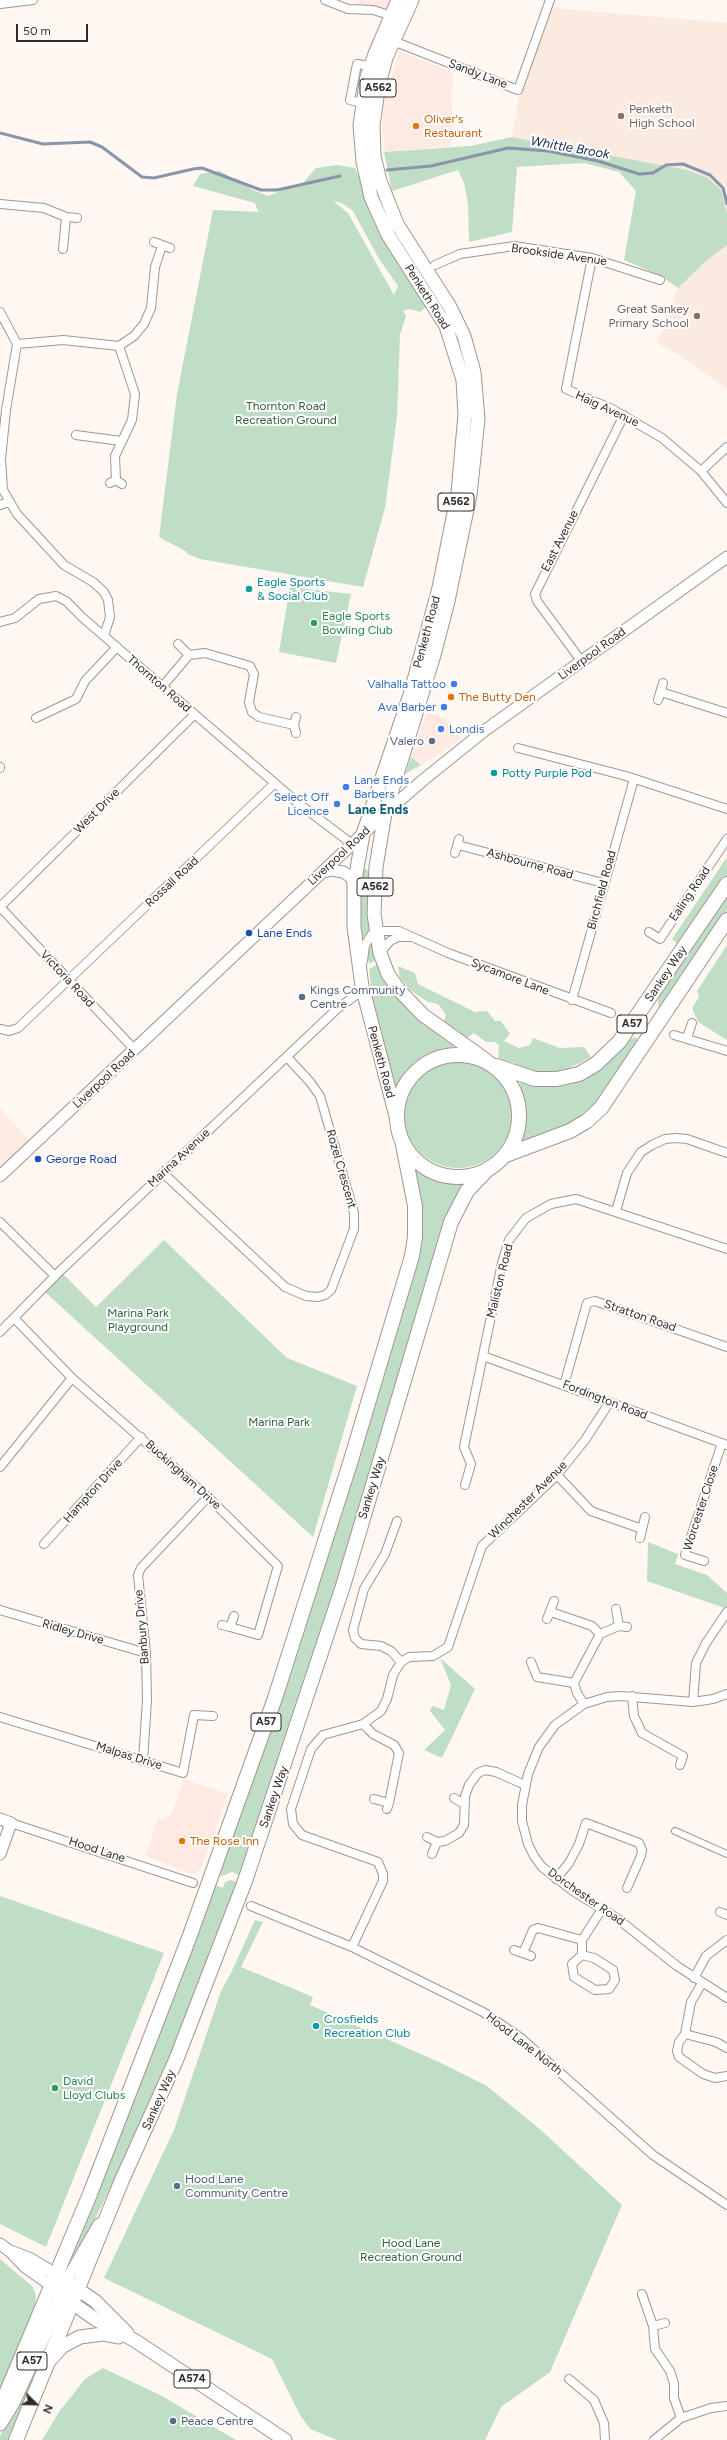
<!DOCTYPE html>
<html>
<head>
<meta charset="utf-8">
<style>
  body { margin:0 }
  #map { position:relative; width:727px; height:2440px; overflow:hidden; background:#fff7f2; font-family:Figtree,sans-serif }
  canvas { display:block }
  .north { position:absolute; left:16px; top:2384px; width:40px; height:40px; -webkit-text-stroke:3px #fff; paint-order:stroke; rotate:113deg; font-size:11px; font-weight:700; line-height:16px; text-align:center; color:#302b28 }
  .north::after { content:''; display:block; margin:auto; width:14px; height:18px; background:#302b28; clip-path:polygon(50% 0,100% 100%,50% 72%,0 100%) }
  .scale { position:absolute; left:16px; top:24px; width:72px; height:18px; box-sizing:border-box; border:2px solid #302b28; border-top:0; padding-left:5px; font-size:12px; line-height:14px; white-space:nowrap; color:#302b28; -webkit-text-stroke:3px #fff; paint-order:stroke }
</style>
</head>
<body>
<div id="map">
<canvas width="727" height="2440"></canvas>
<div class="north">N</div>
<div class="scale">50 m</div>
</div>
<script>
const ctx = document.querySelector('canvas').getContext('2d');
ctx.lineJoin = 'round';
function fill(path, color) { ctx.fillStyle = color; ctx.fill(path, 'evenodd'); }
const poly = rows => new Path2D(rows.map(r => 'M' + r).join(''));
function strokePath(path, color, width, dash) { ctx.strokeStyle = color; ctx.lineWidth = width; ctx.lineCap = dash ? 'butt' : 'round'; ctx.setLineDash(dash || []); ctx.stroke(path); }
function drawText(font, color, halo, rows, align = 'center') {
  ctx.font = font + ' Figtree,sans-serif'; ctx.lineWidth = 4; ctx.setLineDash([]); ctx.textBaseline = 'middle'; ctx.strokeStyle = halo; ctx.fillStyle = color; for (const [text, x, y, turn = 0] of rows) {
    ctx.save(); ctx.translate(x, y); ctx.rotate((+turn || 0) * Math.PI / 180); ctx.textAlign = isNaN(turn) ? turn : align; if (halo) ctx.strokeText(text, 0, 0); ctx.fillText(text, 0, 0); ctx.restore();
  }
}
const commercial = poly([
  [359,0,391,0,387,10,360,6],
  [399,51,453,73,451,146,384,152,382,125,385,97],
  [427,712,447,719,461,739,421,765,411,757],
  [0,1108,30,1142,0,1172],
  [184,1779,228,1794,201,1869,193,1874,146,1856,158,1818,164,1820,165,1816,170,1818]
]);
const built = poly([
  [553,8,727,23,727,213,721,190,687,170,512,137,519,95],
  [727,245,727,389,679,355,657,343,678,288,707,260]
]);
const green = poly([
  [512,137,687,170,708,178,721,190,727,213,727,245,707,260,678,288,661,276,624,260,636,191,619,172,584,163,517,167,512,232,469,242,468,204,464,183,458,170,392,191,384,152,470,146],
  [337,165,355,168,371,207,428,305,420,312,410,309,403,311,406,316,400,335,397,417,385,508,363,587,200,559,187,554,187,552,159,537,177,394,213,210,263,212,258,211,255,203,193,186,200,174,220,171,253,190,268,196,304,182,316,168],
  [333,201,342,203,353,211,379,259,398,286,394,295,348,213],
  [290,587,351,594,336,663,279,652],
  [411,757,421,765,405,774],
  [727,857,727,880,695,928,678,944,672,939],
  [363,868,369,871,370,929,364,937,361,935,360,921],
  [727,894,727,911,659,1012,658,1001,660,993],
  [371,942,376,959,370,964,367,958,368,947],
  [727,945,727,1040,698,1022,692,1008,699,997,697,991],
  [378,964,396,995,405,1005,454,1044,453,1047,433,1052,422,1058,411,1068,396,1090,374,1011,369,969],
  [398,966,415,973,418,984,475,1012,487,1011,495,1021,501,1021,510,1034,504,1041,519,1048,530,1045,533,1038,560,1048,584,1047,591,1057,560,1073,535,1073,517,1067,513,1062,506,1063,498,1058,499,1045,495,1042,486,1042,474,1033,467,1038,443,1023,446,1015,438,1004,428,1002,410,990,400,978],
  [635,1037,640,1041,601,1100,573,1124,521,1141,526,1111,520,1085,521,1080,549,1085],
  '404 1114a54 54 0 1 1 108 0a54 54 0 1 1-108 0Z',
  [415,1170,418,1170,445,1182,465,1183,341,1580,241,1876,232,1872,222,1876,218,1875,422,1230,422,1213],
  [164,1240,287,1358,357,1386,313,1537,45,1292,63,1274,96,1307],
  [648,1542,678,1554,675,1564,707,1575,727,1593,727,1609,647,1581],
  [440,1658,475,1689,442,1758,424,1750,445,1730,430,1711,432,1706,444,1710,451,1685],
  [231,1880,239,1883,203,1979,137,2135,72,2265,69,2266,215,1885,223,1888,225,1882],
  [0,1896,164,1953,46,2247,0,2224],
  [255,1920,263,1922,241,1967,313,1997,310,2005,441,2063,487,2086,542,2131,622,2205,550,2372,501,2407,485,2440,337,2440,310,2429,300,2415,272,2359,104,2278,174,2130,221,1991,231,1973],
  [0,2259,33,2287,36,2296,35,2310,0,2392],
  [53,2325,57,2326,11,2440,0,2440,0,2436],
  [103,2368,162,2396,236,2440,42,2440,59,2412,85,2379]
]);
const stream = poly([
  [0,133,43,144,90,142,102,147,142,177,154,178,193,169,202,168,261,190,277,190,340,176],
  [387,170,431,166,508,148,548,151,598,161,639,174,653,173,666,165,683,164,710,175,723,188,727,204]
]);
const pedestrian = poly([
  [675,1831,727,1854]
]);
const minor = poly([
  [325,0,348,9,373,10,396,17],
  [0,4,33,0],
  [393,41,518,90,550,0],
  [362,103,350,100,357,64,370,66],
  [0,204,44,208,66,217],
  [154,242,170,248],
  [63,249,66,217,77,218],
  [592,258,566,389,612,409,662,438,701,471,727,503],
  [435,265,460,254,514,246,592,258,660,280],
  [0,312,17,344,6,410,1,459,3,490,17,514,64,565,93,582,104,592,108,600,110,617,104,636],
  [17,344,63,340,119,346,134,336,144,324,151,308,155,267,162,246],
  [76,435,121,441],
  [701,471,727,447],
  [116,480,115,456,132,420,135,394,119,346],
  [110,483,116,480,122,484],
  [0,505,9,502],
  [0,622,15,618,39,599,56,596,66,601,83,618,213,730,298,803,352,844],
  [189,655,205,653,250,666,254,674,249,702,252,712,259,717,294,725],
  [582,662,537,601,535,594,624,415],
  [162,687,189,655,178,644],
  [661,692,727,713],
  [658,700,663,683],
  [296,717,294,725,296,733],
  [36,718,76,699,85,681,117,647],
  [518,748,626,776,727,809],
  [0,768,0,767],
  [458,845,603,883],
  [455,853,459,839],
  [0,907,194,715],
  [0,907,135,1050],
  [649,932,660,939,727,839],
  [380,953,390,941,398,937,409,937],
  [363,961,365,945,372,934,382,931,399,931,448,953,611,1013],
  [572,1000,634,779],
  [0,1029,9,1031,18,1028,275,783],
  [674,1035,727,1051],
  [687,1038,692,1023],
  [163,1173,285,1287,306,1296,318,1297,325,1295,331,1290,354,1229,354,1213,320,1096,310,1082,287,1057],
  [616,1211,627,1173,641,1152,652,1145,665,1139,676,1138,687,1139,727,1153],
  [0,1222,55,1276],
  [14,1318,72,1378,208,1497,278,1566,258,1635,230,1627],
  [0,1332,60,1271,337,1009,363,990],
  [483,1356,727,1445],
  [564,1385,587,1303,595,1301,727,1347],
  [0,1467,72,1378],
  [557,1475,591,1511,642,1529],
  [465,1485,471,1464,464,1447,502,1263,509,1240,526,1218,551,1204,576,1199,727,1249],
  [397,1521,385,1554,364,1589,353,1630,355,1638,361,1644,381,1646,391,1651,401,1662],
  [640,1538,645,1517],
  [44,1544,141,1437],
  [704,1561,685,1555,722,1443],
  [616,1609,619,1626,627,1627],
  [0,1610,146,1653],
  [551,1612,592,1626,600,1634],
  [547,1619,554,1601],
  [222,1625,230,1627,234,1616],
  [531,1662,537,1677,574,1683,600,1634,619,1626],
  [574,1683,577,1693,584,1704],
  [727,1694,713,1699,693,1702,620,1696,607,1697,584,1704,555,1725,539,1747,528,1774,522,1805,522,1821,528,1844,534,1856,542,1867,573,1891,618,1919,677,1966,727,1998],
  [632,1696,634,1716,642,1733,683,1756,680,1765],
  [693,1702,696,1663,706,1643,727,1612],
  [0,1717,183,1773,194,1715,213,1716],
  [363,1724,373,1734,394,1745,399,1753,389,1803],
  [143,1761,147,1700,146,1653,138,1575,141,1568,208,1497],
  [454,1798,464,1804],
  [374,1799,389,1803,387,1809],
  [11,1823,193,1883],
  [427,1837,437,1842,432,1854],
  [437,1842,445,1841,459,1833,464,1825,465,1796,469,1785,478,1773,485,1770,496,1772,525,1785],
  [556,1879,569,1863,579,1844,586,1823,639,1843,642,1850,641,1856,627,1888],
  [251,1906,352,1947,483,2012,521,2038,653,2155,727,2205],
  [720,1912,727,1915],
  [352,1947,383,1881,383,1874,378,1862,302,1835,293,1824,291,1809,311,1749,323,1735,363,1724,381,1711,387,1699,393,1675,401,1662,409,1657,433,1656,448,1647,482,1546,557,1475,585,1440,609,1403],
  [514,1950,531,1956],
  [523,1953,533,1930,538,1928,582,1940],
  [582,1955,594,1958,613,1970,615,1980,609,1989,595,1990,574,1977,572,1964,582,1955],
  [582,1955,582,1940,602,1909],
  [694,1978,706,1956,727,1940],
  [702,1983,691,2002,685,2034,679,2042,677,2051,679,2057,703,2074,715,2078,727,2076],
  [685,2034,716,2042,727,2048],
  [642,2294,653,2326,665,2323],
  [653,2326,655,2349,670,2371,674,2383,674,2398,681,2418],
  [569,2379,594,2400,604,2423,605,2440],
  [654,2440,681,2418,711,2408,727,2406]
]);
const tertiary = poly([
  [323,872,331,870,343,872,351,877,354,886],
  [0,1176,385,813,422,781,484,731,727,557],
  [0,1819,11,1823,0,1854],
  [0,2244,11,2252,25,2267,55,2288,66,2281,99,2224],
  [13,2252,31,2259,57,2275]
]);
const primary = poly([
  [412,0,386,58,379,84,373,125,374,156,380,181,397,224,450,307,464,336,474,372,478,419,470,495,448,601,434,655,385,813,376,867,374,914,380,953,388,974,399,990,423,1015,486,1060],
  [397,1120,362,986,354,927,354,886,363,834,410,695,439,588,458,493,465,414,463,380,446,326,388,235,371,197,363,162,360,125,367,77,375,54,398,0],
  [57,2275,95,2301,127,2333],
  [51,2288,95,2319,134,2340,285,2440],
  [49,2361,63,2346,80,2337,103,2334,118,2337],
  [0,2424,13,2403,62,2296,68,2291]
]);
const trunk = poly([
  '397 1116a61 61 0 1 1 122 0a61 61 0 1 1-122 0Z',
  [496,1066,535,1079,557,1079,579,1074,596,1064,619,1042,727,884],
  [506,1155,570,1131,587,1121,601,1108,727,920],
  [0,2408,90,2194,189,1938,275,1698,351,1460,412,1256,415,1237,415,1206,402,1140],
  [16,2440,122,2180,176,2060,245,1881,343,1586,451,1222,467,1191,489,1168]
]);
const markers = [
  [621,116,4,"#8d6e63"],
  [416,126,4,"#e8710a"],
  [697,316,4,"#8d6e63"],
  [249,589,4,"#0f9aa8"],
  [314,623,4,"#2e9e5b"],
  [454,684,4,"#3f7fe0"],
  [451,697,4,"#e8710a"],
  [444,707,4,"#3f7fe0"],
  [441,729,4,"#3f7fe0"],
  [432,741,4,"#5c6f8a"],
  [494,773,4,"#0f9aa8"],
  [346,787,4,"#3f7fe0"],
  [337,804,4,"#3f7fe0"],
  [249,933,4,"#1a4fb4"],
  [302,997,4,"#5c6f8a"],
  [38,1159,4,"#1a4fb4"],
  [182,1841,4,"#e8710a"],
  [316,2026,4,"#0f9aa8"],
  [55,2088,4,"#2e9e5b"],
  [177,2186,4,"#5c6f8a"],
  [173,2421,4,"#5c6f8a"]
];
const shields = [
  [378,88,36],
  [456,502,36],
  [375,887,36],
  [632,1024,30],
  [266,1722,30],
  [32,2361,30],
  [192,2379,36]
];
const shieldNames = [
  ["A562",378,88],
  ["A562",456,502],
  ["A562",375,887],
  ["A57",632,1024],
  ["A57",266,1722],
  ["A57",32,2361],
  ["A574",192,2379]
];
const streetNames = [
  ["Sandy Lane",478,74,21],
  ["Brookside Avenue",559,255,8],
  ["Penketh Road",427,297,58],
  ["Haig Avenue",607,409,25],
  ["East Avenue",560,541,-63],
  ["Penketh Road",427,632,-75],
  ["Liverpool Road",592,654,-36],
  ["Thornton Road",159,684,41],
  ["West Drive",97,811,-45],
  ["Liverpool Road",339,856,-43],
  ["Ashbourne Road",530,864,15],
  ["Rossall Road",172,882,-43],
  ["Birchfield Road",602,890,-75],
  ["Ealing Road",690,894,-56],
  ["Sankey Way",666,974,-56],
  ["Sycamore Lane",510,977,21],
  ["Victoria Road",67,979,47],
  ["Penketh Road",381,1062,75],
  ["Liverpool Road",104,1079,-43],
  ["Marina Avenue",179,1158,-43],
  ["Rozel Crescent",341,1169,74],
  ["Maliston Road",500,1281,-76],
  ["Stratton Road",640,1316,19],
  ["Fordington Road",605,1400,21],
  ["Buckingham Drive",183,1475,42],
  ["Sankey Way",372,1488,-73],
  ["Hampton Drive",93,1491,-48],
  ["Winchester Avenue",528,1500,-45],
  ["Worcester Close",701,1508,-72],
  ["Banbury Drive",142,1627,-95],
  ["Ridley Drive",73,1632,16],
  ["Malpas Drive",129,1756,17],
  ["Sankey Way",274,1797,-71],
  ["Hood Lane",97,1850,18],
  ["Dorchester Road",586,1897,35],
  ["Hood Lane North",524,2044,38],
  ["Sankey Way",159,2100,-66]
];
const educationNames = [
  ["Penketh",629,109],
  ["High School",629,123],
  ["Great Sankey",689,309,"right"],
  ["Primary School",689,323,"right"]
];
const foodNames = [
  ["Oliver's",424,119],
  ["Restaurant",424,133],
  ["The Butty Den",459,697],
  ["The Rose Inn",190,1841]
];
const parkNames = [
  ["Thornton Road",286,406],
  ["Recreation Ground",286,420],
  ["Marina Park",138,1313],
  ["Playground",138,1327],
  ["Marina Park",279,1422],
  ["Hood Lane",411,2243],
  ["Recreation Ground",411,2257]
];
const cultureNames = [
  ["Eagle Sports",257,582],
  ["& Social Club",257,596],
  ["Potty Purple Pod",502,773],
  ["Crosfields",324,2019],
  ["Recreation Club",324,2033]
];
const leisureNames = [
  ["Eagle Sports",322,616],
  ["Bowling Club",322,630],
  ["David",63,2081],
  ["Lloyd Clubs",63,2095]
];
const shopNames = [
  ["Valhalla Tattoo",446,684],
  ["Ava Barber",436,707],
  ["Londis",449,729,"left"],
  ["Lane Ends",354,780,"left"],
  ["Barbers",354,794,"left"],
  ["Select Off",329,797],
  ["Licence",329,811]
];
const serviceNames = [
  ["Valero",424,741,"right"],
  ["Kings Community",310,990],
  ["Centre",310,1004],
  ["Hood Lane",185,2179],
  ["Community Centre",185,2193],
  ["Peace Centre",181,2421]
];
const transitNames = [
  ["Lane Ends",257,933],
  ["George Road",46,1159]
];
const waterNames = [
  ["Whittle Brook",570,148,10]
];
const neighbourhoodNames = [
  ["Lane Ends",378,810]
];
fill(commercial, '#feeae2');
fill(built, '#fbeae0');
fill(green, '#c0ddc6');
strokePath(stream, '#8a95aa', 3);
strokePath(pedestrian, '#a2968f', 8);
strokePath(minor, '#a2968f', 10);
strokePath(tertiary, '#a2968f', 13);
strokePath(primary, '#a2968f', 15);
strokePath(trunk, '#a2968f', 16);
strokePath(pedestrian, '#fff', 6);
strokePath(minor, '#fff', 8);
strokePath(tertiary, '#fff', 11);
strokePath(primary, '#fff', 13);
strokePath(trunk, '#fff', 14);
for (const [x, y, r, color] of markers) { const dot = new Path2D(); dot.arc(x, y, r, 0, 2 * Math.PI); ctx.fillStyle = color; ctx.fill(dot); strokePath(dot, '#fff', 1.5); }
for (const [x, y, w] of shields) { const box = new Path2D(); box.roundRect(x - w / 2, y - 9, w, 18, 3); ctx.fillStyle = '#fff'; ctx.fill(box); strokePath(box, '#302b28', 1); }
drawText('bold 11px', '#302b28', null, shieldNames);
drawText('12px', '#302b28', '#fff', streetNames);
drawText('12px', '#785e54', '#fff', educationNames, 'left');
drawText('12px', '#c56008', '#fff', foodNames, 'left');
drawText('12px', '#32613f', '#fff', parkNames);
drawText('12px', '#0d838f', '#fff', cultureNames, 'left');
drawText('12px', '#27864d', '#fff', leisureNames, 'left');
drawText('12px', '#366cbe', '#fff', shopNames, 'right');
drawText('12px', '#4e5e75', '#fff', serviceNames, 'left');
drawText('12px', '#164399', '#fff', transitNames, 'left');
drawText('italic 13px', '#112950', '#fff', waterNames);
drawText('bold 13px', '#0e5f76', '#fff', neighbourhoodNames);
</script>
</body>
</html>
